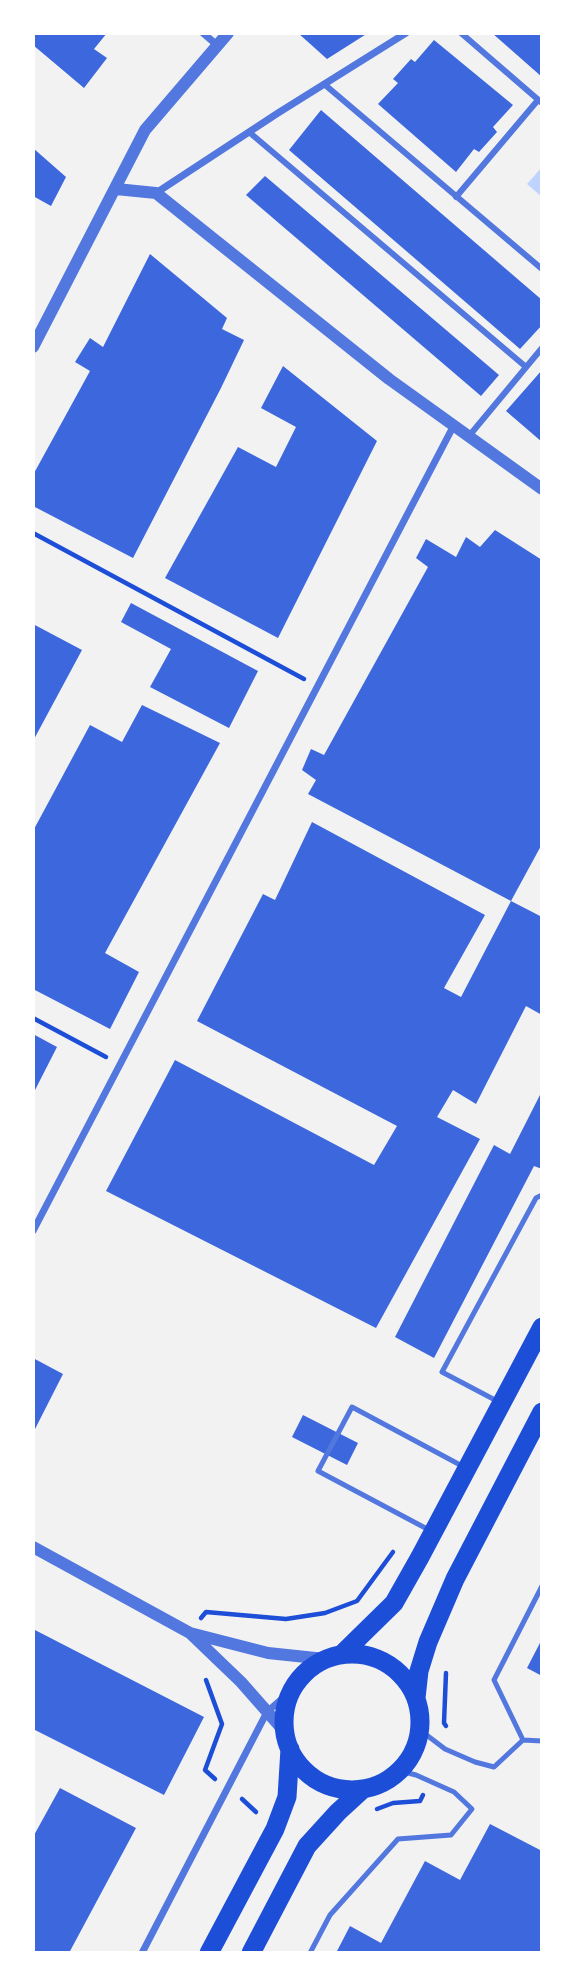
<!DOCTYPE html>
<html>
<head>
<meta charset="utf-8">
<style>
  body { margin:0 }
  #map { position:relative; width:575px; height:1986px; overflow:hidden; background:#f2f2f2; font-family:"Work Sans",sans-serif }
  canvas { display:block }
  .frame { position:absolute; inset:0; border:35px solid #fff; pointer-events:none }
</style>
</head>
<body>
<div id="map">
<canvas width="575" height="1986"></canvas>
<div class="frame"></div>
</div>
<script>
const ctx = document.querySelector('canvas').getContext('2d');
ctx.lineJoin = 'round';
function fill(path, color) { ctx.fillStyle = color; ctx.fill(path, 'evenodd'); }
const poly = rows => new Path2D(rows.map(r => 'M' + r).join(''));
function strokePath(path, color, width, dash) { ctx.strokeStyle = color; ctx.lineWidth = width; ctx.lineCap = dash ? 'butt' : 'round'; ctx.setLineDash(dash || []); ctx.stroke(path); }
const water = poly([
  [542,167,542,197,527,184]
]);
const building = poly([
  [33,33,107,33,94,49,107,58,84,88,33,45],
  [298,33,368,33,327,59],
  [492,33,542,33,542,77],
  [434,40,513,105,493,127,497,132,479,152,474,149,456,172,378,104,398,83,393,79,411,59,415,62],
  [321,110,542,300,542,325,520,349,289,150],
  [33,148,66,177,51,206,33,196],
  [265,176,499,375,481,396,246,195],
  [150,254,227,318,222,329,244,340,221,388,133,558,33,506,33,475,90,371,75,362,90,338,103,347],
  [283,366,377,441,278,638,165,578,238,447,276,467,296,427,261,408],
  [542,370,542,442,506,411],
  [495,530,542,560,542,844,511,901,308,794,316,780,302,770,311,749,324,755,428,567,416,558,426,539,456,557,466,537,480,547],
  [131,603,258,671,229,728,150,687,171,649,121,622],
  [33,624,82,650,33,741],
  [142,705,220,743,105,953,139,972,110,1029,33,989,33,831,90,725,122,742],
  [312,822,485,915,444,988,461,997,511,901,542,917,542,1015,526,1006,476,1104,453,1090,437,1117,480,1139,376,1328,106,1191,175,1060,374,1165,397,1126,197,1021,263,894,275,900],
  [33,1034,57,1047,33,1094],
  [542,1091,542,1169,534,1166,434,1358,395,1337,494,1145,510,1154],
  [33,1358,63,1374,33,1433],
  [303,1415,358,1443,347,1465,292,1437],
  [33,1629,204,1717,164,1795,33,1729],
  [542,1639,542,1676,527,1668],
  [60,1788,136,1828,69,1953,33,1953,33,1837],
  [490,1824,542,1851,542,1953,336,1953,350,1926,381,1943,425,1861,460,1880]
]);
const path = poly([
  [33,533,304,679],
  [33,1018,106,1057],
  [201,1618,206,1612,286,1619,325,1613,357,1601,393,1552],
  [446,1673,444,1723,446,1726],
  [206,1680,222,1724,205,1770,215,1779],
  [242,1799,256,1812],
  [377,1809,393,1803,420,1801,423,1795]
]);
const service = poly([
  [497,1401,442,1372,536,1198,542,1195],
  [431,1531,318,1471,352,1407,464,1467],
  [420,1730,445,1749,475,1762,494,1767,523,1740,542,1741],
  [523,1740,494,1680,542,1586],
  [310,1953,330,1915,398,1839,451,1835,472,1809,454,1792,416,1775,400,1771]
]);
const pedestrian = poly([
  [461,33,542,103],
  [324,84,542,269],
  [249,132,526,367],
  [456,197,538,100],
  [469,436,542,348]
]);
const minor = poly([
  [203,33,217,45],
  [156,193,278,113,406,33],
  [33,1231,454,425],
  [142,1953,267,1712,293,1689]
]);
const tertiary = poly([
  [116,189,156,193,389,379,542,489],
  [33,347,145,130,228,33],
  [33,1547,190,1633,268,1653,325,1659],
  [191,1634,241,1682,285,1732]
]);
const trunk = poly([
  '284 1722a68 68 0 1 1 136 0a68 68 0 1 1-136 0Z',
  [341,1655,394,1603,420,1557,542,1327],
  [416,1698,419,1671,428,1642,455,1579,542,1412],
  [209,1953,275,1829,287,1797,290,1749],
  [251,1953,307,1846,338,1812,362,1790]
]);
fill(water, '#bfd3fe');
fill(building, '#3d67dc');
strokePath(path, '#1d4ed8', 4.5);
strokePath(service, '#5277de', 5);
strokePath(pedestrian, '#5277de', 6);
strokePath(minor, '#5277de', 7);
strokePath(tertiary, '#5277de', 12);
strokePath(trunk, '#1d4ed8', 19);
</script>
</body>
</html>
